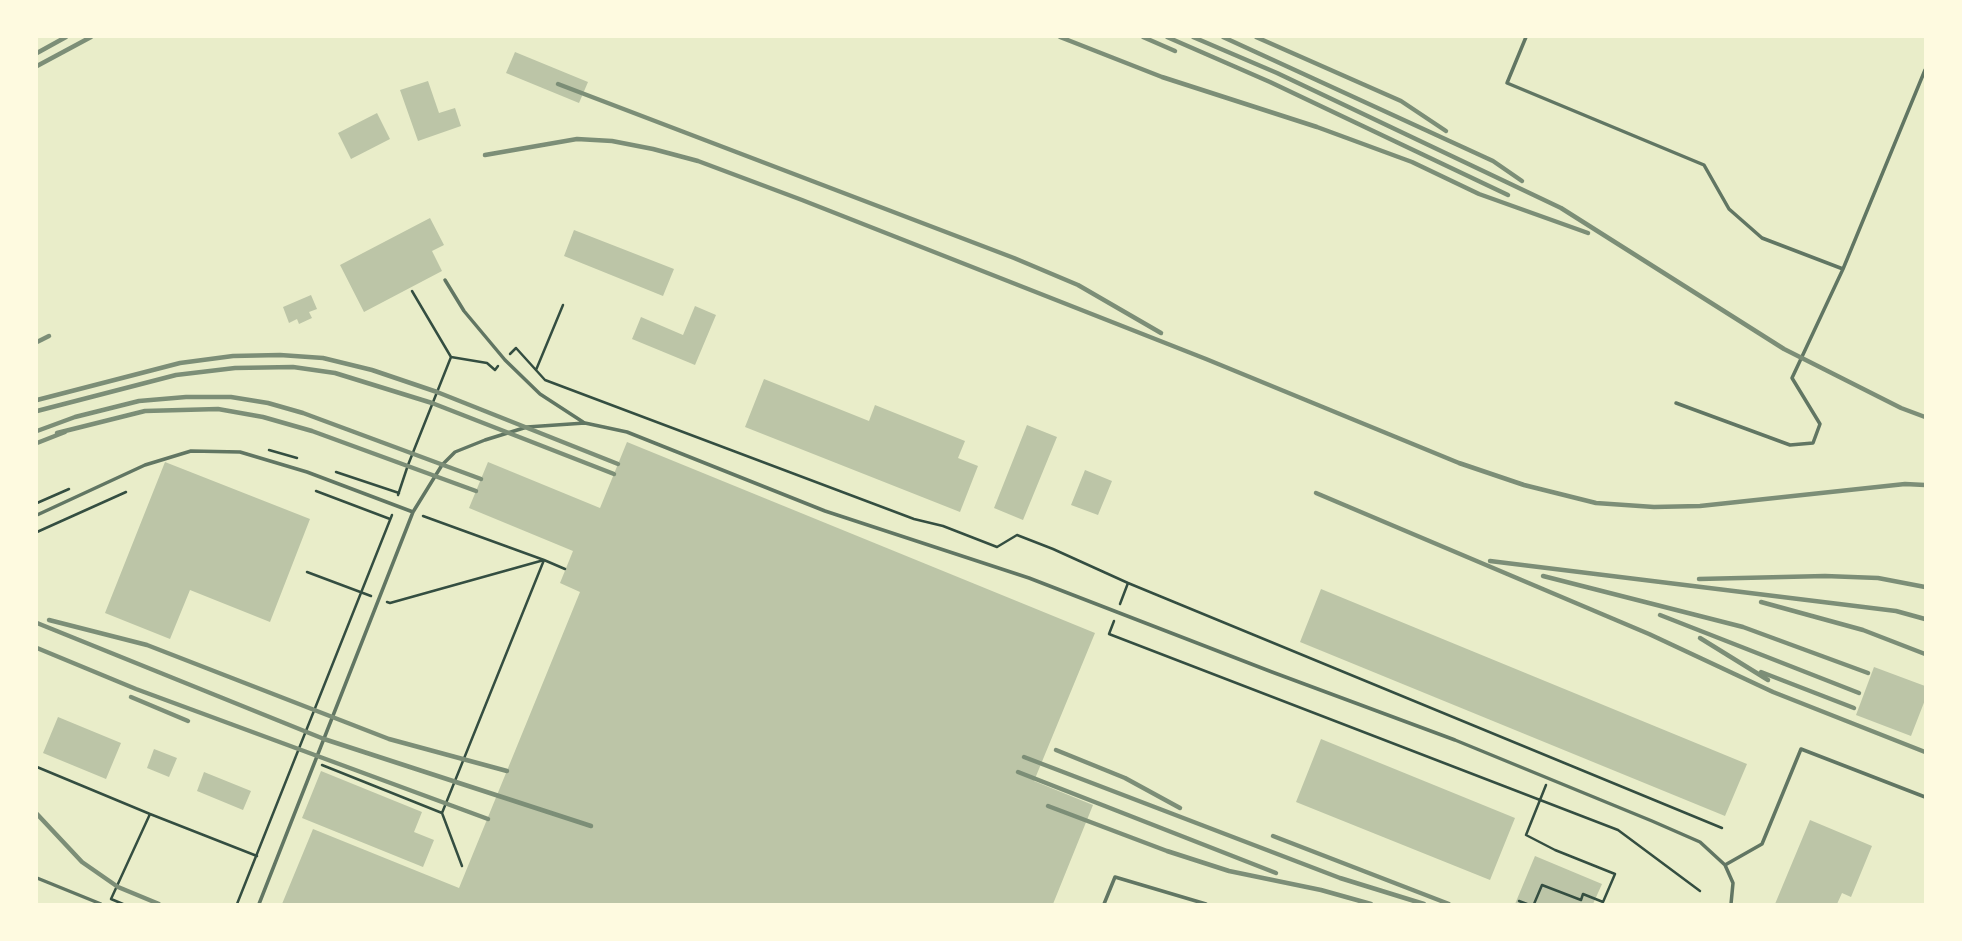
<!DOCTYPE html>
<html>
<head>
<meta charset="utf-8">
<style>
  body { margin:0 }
  #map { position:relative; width:1962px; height:941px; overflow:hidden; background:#e9edc9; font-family:Overpass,sans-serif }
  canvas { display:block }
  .frame { position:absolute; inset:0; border:38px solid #fefae0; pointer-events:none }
</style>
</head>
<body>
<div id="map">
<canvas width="1962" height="941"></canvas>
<div class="frame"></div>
</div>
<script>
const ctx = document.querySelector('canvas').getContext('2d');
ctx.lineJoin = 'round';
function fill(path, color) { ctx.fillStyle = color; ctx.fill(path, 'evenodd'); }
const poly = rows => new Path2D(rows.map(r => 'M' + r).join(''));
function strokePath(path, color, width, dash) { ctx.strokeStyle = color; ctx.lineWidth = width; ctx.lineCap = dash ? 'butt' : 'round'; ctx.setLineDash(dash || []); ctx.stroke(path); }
const building = poly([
  [515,52,588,82,579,103,506,73],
  [428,81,439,113,455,108,461,126,418,141,400,90],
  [377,113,390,139,351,159,338,133],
  [430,218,444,245,432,251,442,271,364,312,340,265],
  [574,230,674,269,663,296,564,256],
  [311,295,317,309,309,312,312,318,299,324,297,319,289,323,283,307],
  [695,306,716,315,695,365,632,339,641,317,683,335],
  [764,379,869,421,875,405,965,441,958,458,978,466,960,512,745,427],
  [1027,425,1057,437,1023,520,994,508],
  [627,442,1095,633,1034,781,1093,805,1053,904,282,904,313,829,459,888,580,592,560,583,573,551,469,508,488,462,600,508],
  [165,462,310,519,270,622,190,590,170,639,105,613],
  [1085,470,1112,481,1098,515,1071,505],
  [1321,589,1747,764,1725,816,1300,642],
  [1874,667,1925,686,1925,700,1911,736,1856,715],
  [58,717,121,743,106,779,43,753],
  [1321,739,1515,818,1490,880,1296,802],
  [154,749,177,758,169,777,147,768],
  [321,771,422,812,414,832,434,840,423,867,302,818],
  [204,772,251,791,243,810,197,791],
  [1810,820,1872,846,1851,897,1842,893,1837,904,1775,904],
  [1535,856,1602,884,1593,904,1515,904]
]);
const path = poly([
  [412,291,451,357],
  [510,354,516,348,545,380,914,519,943,526,997,547,1017,535,1053,549,1128,583,1120,604],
  [536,370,563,305],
  [269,450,297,458],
  [336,472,399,493],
  [316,491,390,519],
  [398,495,408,465,451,357,487,363,495,370,498,366],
  [37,503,69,489],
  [423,516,544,560,442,813,462,866],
  [37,532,126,492],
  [307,572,371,596],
  [1128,583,1722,828],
  [387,602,390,603,544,560,565,569],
  [1114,621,1109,634,1618,830,1700,891],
  [322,765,442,813],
  [37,767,150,814],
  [1519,901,1527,904],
  [123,904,111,899,150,814,257,856],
  [237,904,392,515],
  [1534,904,1542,885,1581,900,1583,894,1603,902,1615,874,1555,850,1526,835,1546,785]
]);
const service = poly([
  [1526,37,1507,83,1704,165,1729,209,1762,238,1843,269],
  [445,280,464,311,505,360,540,394,583,422],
  [1676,403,1790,445,1813,443,1820,424,1792,378,1843,269,1925,70],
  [413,512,442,465,455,452,485,440,527,427,585,423,627,432,825,511,1029,578,1272,672,1455,740,1652,821,1700,842,1725,865,1733,883,1731,904],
  [37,515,145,465,191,451,240,452,307,472,413,512,259,904],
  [1725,865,1762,844,1801,749,1925,797],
  [37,878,101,904],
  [1104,904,1115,877,1206,904]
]);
const rail = poly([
  [1060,37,1162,77,1317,127,1412,162,1479,194,1588,233],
  [1143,37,1175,51],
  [1167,37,1270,82,1508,195],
  [1193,37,1277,73,1561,208,1784,349,1901,408,1925,417],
  [1223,37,1493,161,1522,181],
  [1256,37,1401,101,1446,131],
  [37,53,66,37],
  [37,66,91,37],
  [558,84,1014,258,1078,285,1161,333],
  [485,155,577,139,612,141,653,149,698,161,802,200,1206,359,1459,463,1524,485,1596,503,1654,507,1700,506,1905,484,1925,485],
  [37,342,49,336],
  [37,400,180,363,233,356,280,355,323,358,372,370,437,392,618,464],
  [37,411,176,375,235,368,293,367,335,373,432,403,614,474],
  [37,431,75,417,139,401,186,397,231,397,268,403,303,413,481,479],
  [57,433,145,411,218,409,263,417,312,431,476,491],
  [37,443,65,432],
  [1316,493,1649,634,1773,692,1925,752],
  [1490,561,1896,611,1925,619],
  [1543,576,1743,627,1868,673],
  [1699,579,1825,576,1878,578,1925,587],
  [1761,602,1863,630,1925,654],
  [1660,615,1859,693],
  [49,620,147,645,389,739,507,771],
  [37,623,324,739,591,826],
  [1700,638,1768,680],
  [37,648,136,689,488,819],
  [1761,672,1854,708],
  [131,697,188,721],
  [1056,750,1125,778,1180,808],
  [1024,757,1340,878,1424,904],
  [1018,772,1276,873],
  [1048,806,1167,851,1229,871,1321,890,1371,904],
  [37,814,82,862,118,887,159,904],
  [1273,836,1449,904]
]);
fill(building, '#bcc5a7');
strokePath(path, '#344e41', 2.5);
strokePath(service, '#617663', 3.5);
strokePath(rail, '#7c8e77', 4.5);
</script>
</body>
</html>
